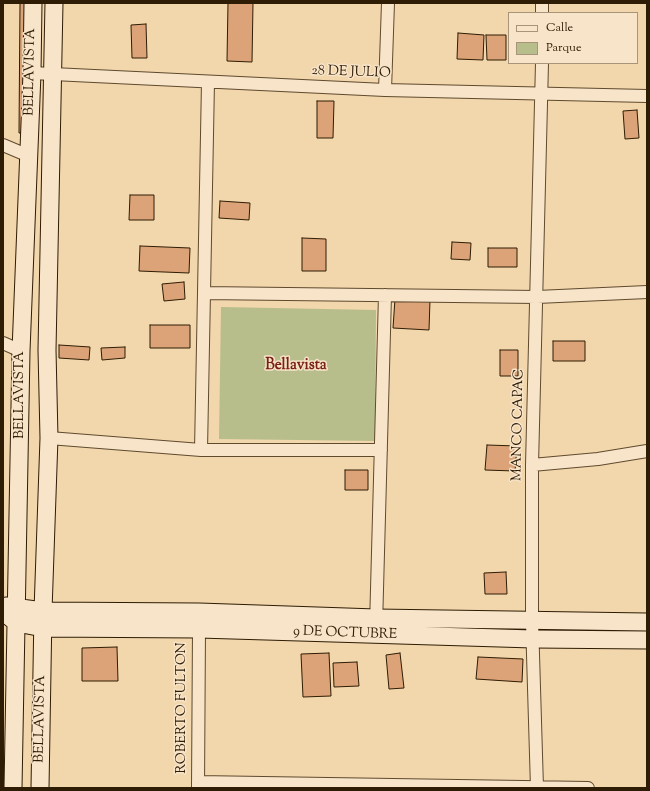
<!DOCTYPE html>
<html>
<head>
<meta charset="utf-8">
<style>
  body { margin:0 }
  #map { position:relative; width:650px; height:791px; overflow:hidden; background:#f2d6ac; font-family:"Sorts Mill Goudy",serif }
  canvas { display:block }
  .frame { position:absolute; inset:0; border:4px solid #2e1c04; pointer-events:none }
  .legend { position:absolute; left:508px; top:12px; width:130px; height:52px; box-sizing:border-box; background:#f7e4c9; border:1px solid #a7947a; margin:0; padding:5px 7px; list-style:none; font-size:12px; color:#2e1c04 }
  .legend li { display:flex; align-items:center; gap:8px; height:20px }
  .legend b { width:20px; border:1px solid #a7947a }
</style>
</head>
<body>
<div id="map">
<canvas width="650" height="791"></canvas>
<div class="frame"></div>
<ul class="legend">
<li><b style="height:5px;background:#f7e4c9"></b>Calle</li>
<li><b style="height:11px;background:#b7be8c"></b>Parque</li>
</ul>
</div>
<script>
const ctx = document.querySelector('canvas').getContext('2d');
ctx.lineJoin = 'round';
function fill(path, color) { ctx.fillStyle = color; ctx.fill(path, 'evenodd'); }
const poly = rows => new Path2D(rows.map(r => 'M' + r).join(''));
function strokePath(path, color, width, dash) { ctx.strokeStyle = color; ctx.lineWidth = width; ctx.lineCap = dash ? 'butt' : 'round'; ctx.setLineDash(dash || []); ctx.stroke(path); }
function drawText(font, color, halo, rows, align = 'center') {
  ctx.font = font + ' "Sorts Mill Goudy",serif'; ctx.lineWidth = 3; ctx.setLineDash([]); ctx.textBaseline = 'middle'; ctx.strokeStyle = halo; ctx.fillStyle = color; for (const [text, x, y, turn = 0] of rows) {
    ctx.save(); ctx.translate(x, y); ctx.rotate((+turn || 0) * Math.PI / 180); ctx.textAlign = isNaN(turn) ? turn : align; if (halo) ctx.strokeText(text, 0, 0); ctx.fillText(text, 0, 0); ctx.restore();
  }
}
const green = poly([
  [221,307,376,310,375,441,219,439]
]);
const building = poly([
  [20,3,30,3,28,133,19,133,20,3],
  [228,3,253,3,252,62,227,61,228,3],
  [146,24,147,58,132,58,131,25,146,24],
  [458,33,484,35,483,60,457,59,458,33],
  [486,35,506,35,506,60,487,60,486,35],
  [317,101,334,101,333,138,317,138,317,101],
  [637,110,639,138,625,139,623,111,637,110],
  [130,195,154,195,154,220,129,220,130,195],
  [220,201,250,203,249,220,219,218,220,201],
  [302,238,326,239,326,271,302,271,302,238],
  [452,242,471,243,470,260,451,259,452,242],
  [140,246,190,248,189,273,139,271,140,246],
  [488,248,517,248,517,267,488,267,488,248],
  [184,282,185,299,164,301,162,284,184,282],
  [395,299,430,300,429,330,393,328,395,299],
  [150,325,190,325,190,348,150,348,150,325],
  [553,341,585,341,585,361,553,361,553,341],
  [59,345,90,347,89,360,59,358,59,345],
  [125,347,125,358,102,360,101,348,125,347],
  [500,350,518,350,518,376,500,376,500,350],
  [487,445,517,446,515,471,485,470,487,445],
  [345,470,368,470,368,490,345,490,345,470],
  [506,572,507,594,485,594,484,573,506,572],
  [117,647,118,681,82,681,82,648,117,647],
  [329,653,331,696,303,697,301,654,329,653],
  [400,653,404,688,389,689,386,655,400,653],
  [478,657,523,659,522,682,476,679,478,657],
  [357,662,359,686,334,687,333,663,357,662]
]);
const street = poly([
  [542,13,542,3],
  [32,73,385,90,647,96],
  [385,90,388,3],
  [3,145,29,156],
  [204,293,537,297,647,292],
  [3,343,21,351],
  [49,438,201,450,381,450],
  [201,450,208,82],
  [532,465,598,459,647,451],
  [376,626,385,295],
  [198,782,588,788],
  [198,788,199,629],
  [537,788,532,621,532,465,542,63]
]);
const secondary = poly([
  [6,606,43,611,199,612,376,618,647,622],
  [3,612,17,623,43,628,199,629,533,639,647,640],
  [13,788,21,351,32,73,33,3],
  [40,788,43,611,49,438,47,350,54,3]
]);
const streetNames = [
  ["BELLAVISTA",31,72,-89],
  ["28 DE JULIO",351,73,2],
  ["BELLAVISTA",21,395,-90],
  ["MANCO CAPAC",519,425,-89],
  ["9 DE OCTUBRE",345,634,2],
  ["ROBERTO FULTON",183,708,-90],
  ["BELLAVISTA",41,719,-89]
];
const neighbourhoodNames = [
  ["Bellavista",296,366]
];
fill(green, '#b7be8c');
fill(building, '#dba377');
strokePath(building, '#2e1c04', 1);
strokePath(street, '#5f4a2e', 14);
strokePath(secondary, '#2e1c04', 19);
strokePath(street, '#f7e4c9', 12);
strokePath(secondary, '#f7e4c9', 17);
drawText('14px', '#2e1c04', '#f7e4c9', streetNames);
drawText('bold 15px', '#7a1f14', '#f7e4c9', neighbourhoodNames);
</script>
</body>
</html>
